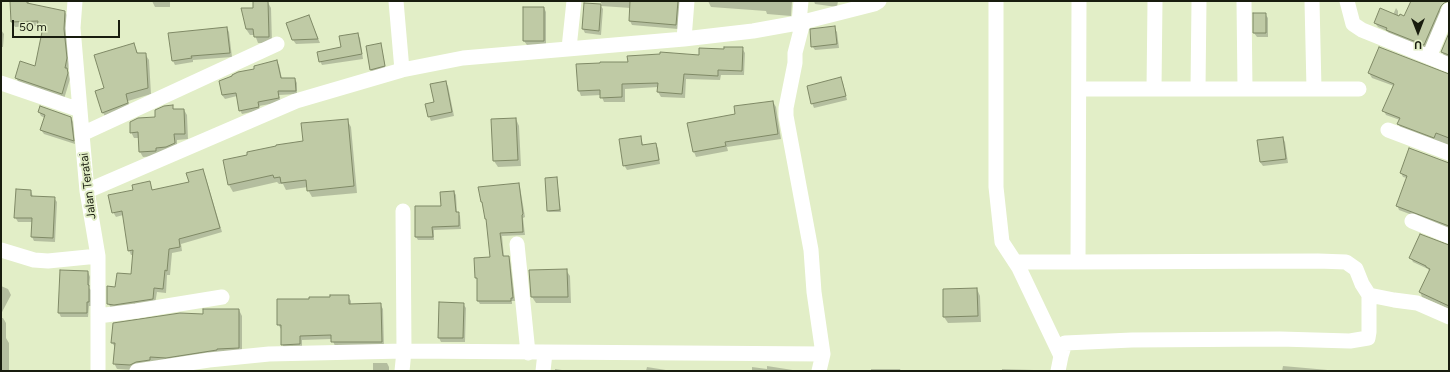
<!DOCTYPE html>
<html>
<head>
<meta charset="utf-8">
<style>
  body { margin:0 }
  #map { position:relative; width:1450px; height:372px; overflow:hidden; background:#e2eec7; font-family:Figtree,sans-serif }
  canvas { display:block }
  .frame { position:absolute; inset:0; border:2px solid #181c0e; pointer-events:none }
  .north { position:absolute; left:1398px; top:12px; width:40px; height:40px; -webkit-text-stroke:3px #e2eec7; paint-order:stroke; rotate:180deg; font-size:11px; font-weight:700; line-height:16px; text-align:center; color:#181c0e }
  .north::after { content:''; display:block; margin:auto; width:14px; height:18px; background:#181c0e; clip-path:polygon(50% 0,100% 100%,50% 72%,0 100%) }
  .scale { position:absolute; left:12px; top:20px; width:108px; height:18px; box-sizing:border-box; border:2px solid #181c0e; border-top:0; padding-left:5px; font-size:12px; line-height:14px; white-space:nowrap; color:#181c0e; -webkit-text-stroke:3px #e2eec7; paint-order:stroke }
</style>
</head>
<body>
<div id="map">
<canvas width="1450" height="372"></canvas>
<div class="frame"></div>
<div class="north">U</div>
<div class="scale">50 m</div>
</div>
<script>
const ctx = document.querySelector('canvas').getContext('2d');
ctx.lineJoin = 'round';
function fill(path, color) { ctx.fillStyle = color; ctx.fill(path, 'evenodd'); }
const poly = rows => new Path2D(rows.map(r => 'M' + r).join(''));
function strokePath(path, color, width, dash) { ctx.strokeStyle = color; ctx.lineWidth = width; ctx.lineCap = dash ? 'butt' : 'round'; ctx.setLineDash(dash || []); ctx.stroke(path); }
function drawText(font, color, halo, rows, align = 'center') {
  ctx.font = font + ' Figtree,sans-serif'; ctx.lineWidth = 4; ctx.setLineDash([]); ctx.textBaseline = 'middle'; ctx.strokeStyle = halo; ctx.fillStyle = color; for (const [text, x, y, turn = 0] of rows) {
    ctx.save(); ctx.translate(x, y); ctx.rotate((+turn || 0) * Math.PI / 180); ctx.textAlign = isNaN(turn) ? turn : align; if (halo) ctx.strokeText(text, 0, 0); ctx.fillText(text, 0, 0); ctx.restore();
  }
}
const shadow = poly([
  [11,1,29,1,29,5,65,12,68,17,69,64,68,71,70,79,64,99,19,83,16,78,35,67,43,31,41,30,38,26,15,27,12,22],
  [152,1,170,1,170,7,155,7],
  [267,1,271,8,272,43,258,43,255,35,250,35,246,29,254,9],
  [600,1,680,1,678,29,632,25,630,21,631,8,601,6,603,9,601,35,585,33,583,29,585,4,602,5],
  [708,1,792,1,791,16,767,14,766,11,711,7],
  [814,1,838,1,837,7,815,4],
  [1412,1,1442,1,1443,3,1440,10,1442,13,1426,49,1389,34,1387,31,1378,27,1375,23,1393,15,1396,8,1398,11,1398,33],
  [544,8,546,12,546,45,527,45,524,41],
  [1265,14,1268,18,1268,37,1257,37,1254,33],
  [309,16,320,43,296,44,293,40],
  [227,28,229,32,232,57,193,60,193,62,175,65,173,61],
  [834,28,837,32,839,48,815,50,812,46],
  [1,30,4,34,3,47,1,47],
  [357,34,360,38,363,59,322,65,320,61,342,48],
  [1449,36,1449,58,1444,56,1442,52],
  [134,44,138,54,145,54,149,60,151,94,128,101,131,109,107,119,103,113],
  [380,44,382,49,386,70,373,74,371,70],
  [742,48,745,53,744,75,721,75,720,80,686,79,685,98,661,97,658,92,658,87,625,89,625,102,604,102,601,95,581,96,579,91,629,63,700,56],
  [277,62,279,65,282,79,295,79,297,83,297,94,279,95,281,102,259,106,260,110,242,114,240,110,237,96,225,99,222,95,256,70],
  [1369,73,1449,75,1449,146,1401,128,1398,124,1400,120,1386,115,1384,111,1394,86,1372,78],
  [841,79,843,83,847,100,814,108,812,103],
  [445,82,448,86,454,116,431,121,429,116],
  [773,102,776,107,781,139,727,147,728,151,696,157,694,152,736,115],
  [172,107,174,110,184,110,187,115,188,139,177,140,177,149,159,156,143,157,140,152,139,138,134,138,131,132,156,118],
  [39,112,71,117,73,122,75,144,44,134,41,130,45,118,41,116],
  [516,119,519,126,521,166,498,167,494,161],
  [347,120,351,127,357,193,312,197,308,190,308,187,286,190,283,184,279,184,277,182,233,192,229,185,224,161,304,142],
  [640,137,644,146,655,144,658,148,660,164,627,170,624,165],
  [1283,138,1285,142,1288,163,1263,166,1260,162],
  [1449,164,1449,229,1399,210,1397,205,1407,178,1403,177,1401,173],
  [202,170,205,175,222,232,181,244,182,251,172,253,170,275,167,275,166,293,157,292,155,304,111,308,108,303,116,288,132,275,133,255,131,255,129,250,123,215,116,217,113,212,134,190,149,182,153,191,190,182],
  [557,178,561,212,549,212,548,211],
  [518,184,520,187,525,217,523,218,525,235,502,236,504,257,508,257,510,260,515,301,512,301,512,304,480,304,478,301,478,281,476,277,491,258,487,222,479,188],
  [31,191,33,197,54,198,57,202,55,242,34,241,32,237,32,222,18,222,15,217],
  [454,192,456,195,457,213,458,213,460,216,461,229,434,230,434,240,418,240,416,237,416,207,442,207],
  [1449,246,1449,309,1422,297,1420,292,1429,271,1428,269,1413,262,1411,258],
  [566,270,570,276,571,303,536,303,532,297],
  [88,272,90,277,89,288,91,290,91,306,89,306,88,317,61,317,59,313],
  [1,286,8,289,11,295,1,314],
  [977,289,980,296,981,322,948,323,944,317],
  [348,296,351,301,351,305,380,304,383,309,384,347,335,346,332,339,302,340,302,349,285,349,282,344,281,329,278,324,310,300,310,298],
  [463,304,466,308,465,342,441,342,439,338],
  [239,310,242,316,242,353,134,370,117,369,114,363,116,348,112,343,204,315],
  [1,318,3,318,6,323,6,338,9,343,9,371,1,371],
  [373,363,387,363,389,367,389,371,373,371],
  [767,366,799,371,752,371,752,367,767,369],
  [1283,366,1339,371,1282,371],
  [647,367,672,371,646,371],
  [555,369,569,371,555,371],
  [871,369,900,369,901,371,871,371],
  [1002,369,1034,370,1035,371,1002,371]
]);
const building = poly([
  [10,1,27,1,27,3,65,11,64,29,67,58,65,68,67,68,68,73,62,94,15,78,20,61,35,66,43,27,37,26,38,21,11,22,10,1],
  [253,1,268,1,269,37,254,37,253,29,246,29,241,8,253,8,253,1],
  [630,1,678,1,676,25,629,21,630,1],
  [1411,1,1449,1,1444,3,1441,6,1424,45,1386,30,1387,28,1374,23,1380,8,1399,16,1400,14,1404,16,1411,1],
  [584,3,601,4,599,31,582,29,584,3],
  [523,7,544,7,544,41,523,41,523,7],
  [1253,13,1266,13,1266,33,1253,33,1253,13],
  [309,15,318,39,292,40,286,23,309,15],
  [835,26,837,44,811,47,810,29,835,26],
  [227,27,230,53,191,56,192,58,172,61,168,33,227,27],
  [358,33,362,54,319,62,317,52,341,47,339,36,358,33],
  [1449,33,1449,55,1441,52,1449,33],
  [134,43,137,53,146,53,148,88,126,94,128,103,102,113,95,91,104,88,94,55,134,43],
  [381,43,385,66,370,70,366,46,381,43],
  [724,47,743,47,742,71,718,70,718,76,684,74,682,94,657,92,658,83,622,84,622,97,600,98,600,90,578,91,576,64,600,63,600,62,628,62,627,56,660,54,660,52,699,55,699,48,724,49,724,47],
  [1379,47,1449,74,1449,138,1436,133,1434,138,1397,124,1400,118,1382,111,1394,84,1368,73,1379,47],
  [277,60,281,78,295,78,296,91,278,91,279,98,258,102,259,107,239,111,236,93,222,95,219,81,232,76,232,75,238,72,254,69,254,66,277,60],
  [841,77,846,96,811,104,807,86,841,77],
  [446,81,452,112,428,117,425,104,434,102,430,84,446,81],
  [773,101,778,134,725,142,726,146,693,152,687,123,735,114,734,106,773,101],
  [173,105,173,109,184,109,185,134,174,134,175,143,166,147,156,148,156,151,139,152,138,132,130,133,130,122,138,118,155,117,155,110,164,106,173,105],
  [40,106,71,117,74,141,40,130,45,115,38,112,40,106],
  [516,118,518,160,493,161,491,119,516,118],
  [348,119,354,186,307,191,306,180,281,183,280,177,274,178,273,175,228,185,223,160,247,155,247,152,276,146,276,145,303,141,301,123,348,119],
  [641,136,642,145,656,143,659,160,623,166,619,139,641,136],
  [1283,137,1286,159,1260,162,1257,140,1283,137],
  [1409,148,1449,163,1449,226,1396,206,1407,176,1400,173,1409,148],
  [203,169,220,228,179,239,180,247,169,249,167,271,165,270,163,289,154,288,153,299,114,305,107,304,107,286,115,287,117,273,131,274,133,250,128,251,122,211,112,213,108,195,133,190,132,185,150,181,152,190,189,182,186,173,203,169],
  [557,177,560,210,547,211,545,178,557,177],
  [519,183,523,214,522,215,523,232,500,233,503,256,509,256,513,298,511,298,511,301,477,301,477,278,475,278,474,258,490,257,486,219,485,219,482,202,481,202,478,187,519,183],
  [16,189,31,190,31,196,55,197,53,238,31,237,32,218,14,218,16,189],
  [454,191,456,212,459,212,459,226,432,227,433,237,415,237,415,206,441,206,440,192,454,191],
  [1420,234,1449,245,1449,306,1419,292,1430,269,1426,267,1426,266,1409,258,1420,234],
  [567,269,568,297,531,297,529,270,567,269],
  [60,270,88,271,88,285,89,285,89,302,87,302,87,313,58,313,60,270],
  [977,288,978,316,943,317,943,289,977,288],
  [330,295,349,295,349,304,381,303,382,342,331,342,331,335,300,336,300,344,281,345,281,325,277,325,277,299,309,299,309,297,330,297,330,295],
  [439,302,464,303,463,338,438,338,439,302],
  [203,309,239,309,239,348,217,349,217,350,166,358,150,357,150,360,136,362,130,365,113,364,115,343,111,343,113,323,180,313,203,314,203,309]
]);
const minor = poly([
  [75,1,73,28,82,134,87,191,98,256,98,371],
  [396,1,402,70],
  [996,1,996,187,1002,242,1019,268,1061,356,1058,371],
  [1244,1,1245,89],
  [1312,1,1314,89],
  [1347,1,1353,24,1362,30,1449,65],
  [799,22,801,1],
  [803,22,795,53,795,63,786,108,786,116,811,250,814,292,823,354,819,371],
  [684,39,687,1],
  [569,48,574,1],
  [1429,57,1449,10],
  [1,83,80,110],
  [1079,89,1359,89],
  [1154,89,1155,1],
  [1198,89,1199,1],
  [1388,130,1449,153],
  [82,134,277,44],
  [87,191,296,101,402,70,463,58,684,39,753,31,803,22,874,4,879,1],
  [1412,221,1449,236],
  [517,244,528,353],
  [1,250,34,260,48,261,98,256],
  [1015,262,1078,262,1079,1],
  [1369,295,1394,300,1417,303,1449,317],
  [98,316,136,311,222,297],
  [1061,356,1065,343,1132,340,1280,339,1350,341,1368,338,1369,332,1369,295,1362,284,1356,269,1346,262,1318,261,1078,262],
  [137,371,209,360,269,354,404,351,823,354],
  [402,371,404,351,403,211],
  [543,371,545,353]
]);
const streetNames = [
  ["Jalan Teratai",88,186,-97]
];
fill(shadow, '#0003');
fill(building, '#bfcaa5');
strokePath(building, '#7f8966', 1);
strokePath(minor, '#fff', 15);
drawText('12px', '#181c0e', '#e2eec7', streetNames);
</script>
</body>
</html>
